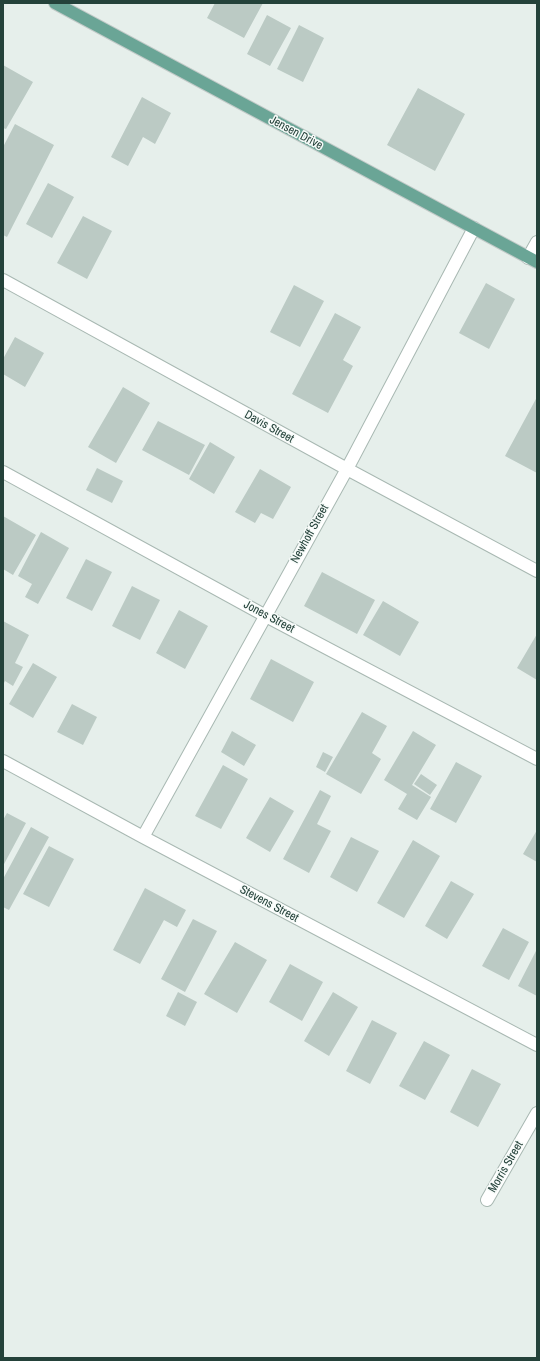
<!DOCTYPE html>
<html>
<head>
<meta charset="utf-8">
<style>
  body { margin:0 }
  #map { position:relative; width:540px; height:1361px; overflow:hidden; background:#e6efeb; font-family:"Archivo Narrow",sans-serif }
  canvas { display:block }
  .frame { position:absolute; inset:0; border:4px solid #24423a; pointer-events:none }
</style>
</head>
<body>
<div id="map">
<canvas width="540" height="1361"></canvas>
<div class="frame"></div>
</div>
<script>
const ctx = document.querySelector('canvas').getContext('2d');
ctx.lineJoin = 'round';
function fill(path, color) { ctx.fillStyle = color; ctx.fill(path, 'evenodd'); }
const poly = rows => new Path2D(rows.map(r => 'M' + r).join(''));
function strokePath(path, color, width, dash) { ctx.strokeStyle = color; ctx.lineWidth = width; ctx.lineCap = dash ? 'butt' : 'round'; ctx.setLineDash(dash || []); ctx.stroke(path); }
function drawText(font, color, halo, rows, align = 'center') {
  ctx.font = font + ' "Archivo Narrow",sans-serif'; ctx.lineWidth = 3; ctx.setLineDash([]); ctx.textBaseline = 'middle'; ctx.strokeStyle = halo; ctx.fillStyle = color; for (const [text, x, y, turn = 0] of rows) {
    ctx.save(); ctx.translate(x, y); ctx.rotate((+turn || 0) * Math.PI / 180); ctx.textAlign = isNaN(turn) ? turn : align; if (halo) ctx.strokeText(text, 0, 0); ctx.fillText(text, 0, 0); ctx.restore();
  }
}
const building = poly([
  [215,3,263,3,244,38,207,18],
  [267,15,291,28,270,66,247,54],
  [299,25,324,38,303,82,277,69],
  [3,65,33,82,6,129,3,128],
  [418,88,465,114,435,171,387,145],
  [142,97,171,113,155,144,143,137,128,166,111,157],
  [15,124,54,145,7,237,3,235,3,147],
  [48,183,74,197,52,238,26,224],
  [83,216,112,231,87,279,57,263],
  [486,283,515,299,489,349,459,333],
  [294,285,324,301,300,347,270,332],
  [335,313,361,327,343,360,353,366,328,413,292,394],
  [15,337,44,353,25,387,3,374,3,359],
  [123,387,150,403,116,463,88,447],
  [537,397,537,473,505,456],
  [158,421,205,445,189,475,142,450],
  [210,442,235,457,214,494,189,479],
  [97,468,123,481,112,503,86,490],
  [260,469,291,487,273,519,261,513,255,523,235,512],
  [3,516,36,535,13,575,3,569],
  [41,532,69,548,38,604,25,597,32,584,18,576],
  [86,559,112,572,92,611,66,598],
  [322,572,375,600,357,634,304,606],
  [132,586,160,600,140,640,112,626],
  [383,601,419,622,400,656,363,635],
  [179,610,208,626,185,669,156,653],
  [3,621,29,635,15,663,23,667,13,686,5,681,3,685],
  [537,634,537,680,517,668],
  [271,659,314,682,293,722,250,699],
  [33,663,57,677,33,718,9,704],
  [72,704,97,717,83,745,57,732],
  [362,712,387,726,372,753,381,759,361,794,326,774],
  [232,731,256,745,244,766,221,752],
  [413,731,436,745,412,785,431,797,417,820,398,809,407,794,384,780],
  [323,752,333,757,325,772,316,767],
  [456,762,482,776,456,823,430,809],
  [223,765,248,779,221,829,195,816],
  [421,774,437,785,430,795,414,784],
  [320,790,331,796,317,824,331,831,309,873,283,859],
  [270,797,294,811,270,852,246,838],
  [7,813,26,823,3,866,3,820],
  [31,827,49,837,9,910,3,907,3,879],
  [537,830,537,862,523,854],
  [351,837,379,851,357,892,330,877],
  [413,840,440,856,404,918,377,903],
  [49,846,74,859,49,907,23,894],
  [451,881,474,894,447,939,425,926],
  [145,888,186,910,177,927,164,920,140,964,113,950],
  [193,919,217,931,185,992,161,979],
  [503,928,529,942,509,980,482,966],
  [235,942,267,960,237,1013,204,994],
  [537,949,537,996,518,986],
  [290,964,323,982,302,1021,269,1002],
  [178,992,197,1002,185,1026,166,1016],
  [333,992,358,1007,329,1056,304,1041],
  [372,1020,397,1033,370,1084,346,1071],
  [424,1041,450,1055,425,1100,399,1086],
  [472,1069,501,1084,478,1127,450,1112]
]);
const minor = poly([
  [528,258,537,242],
  [3,280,347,469,537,571],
  [3,472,264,615,537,759],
  [3,761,143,837,537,1045],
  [143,837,347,469,474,228],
  [487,1200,537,1113]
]);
const major = poly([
  [55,3,537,262]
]);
const streetNames = [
  ["Jensen Drive",296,133,28],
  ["Davis Street",269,427,29],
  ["Newhoff Street",310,534,-61],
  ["Jones Street",269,617,28],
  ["Stevens Street",269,904,28],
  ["Morris Street",506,1167,-60]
];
fill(building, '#bbcac4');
strokePath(minor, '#a8b8b2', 14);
strokePath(major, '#c2cac8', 14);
strokePath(minor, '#fff', 12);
strokePath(major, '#6aa596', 12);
drawText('12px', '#24423a', '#f7fbf9', streetNames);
</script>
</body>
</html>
